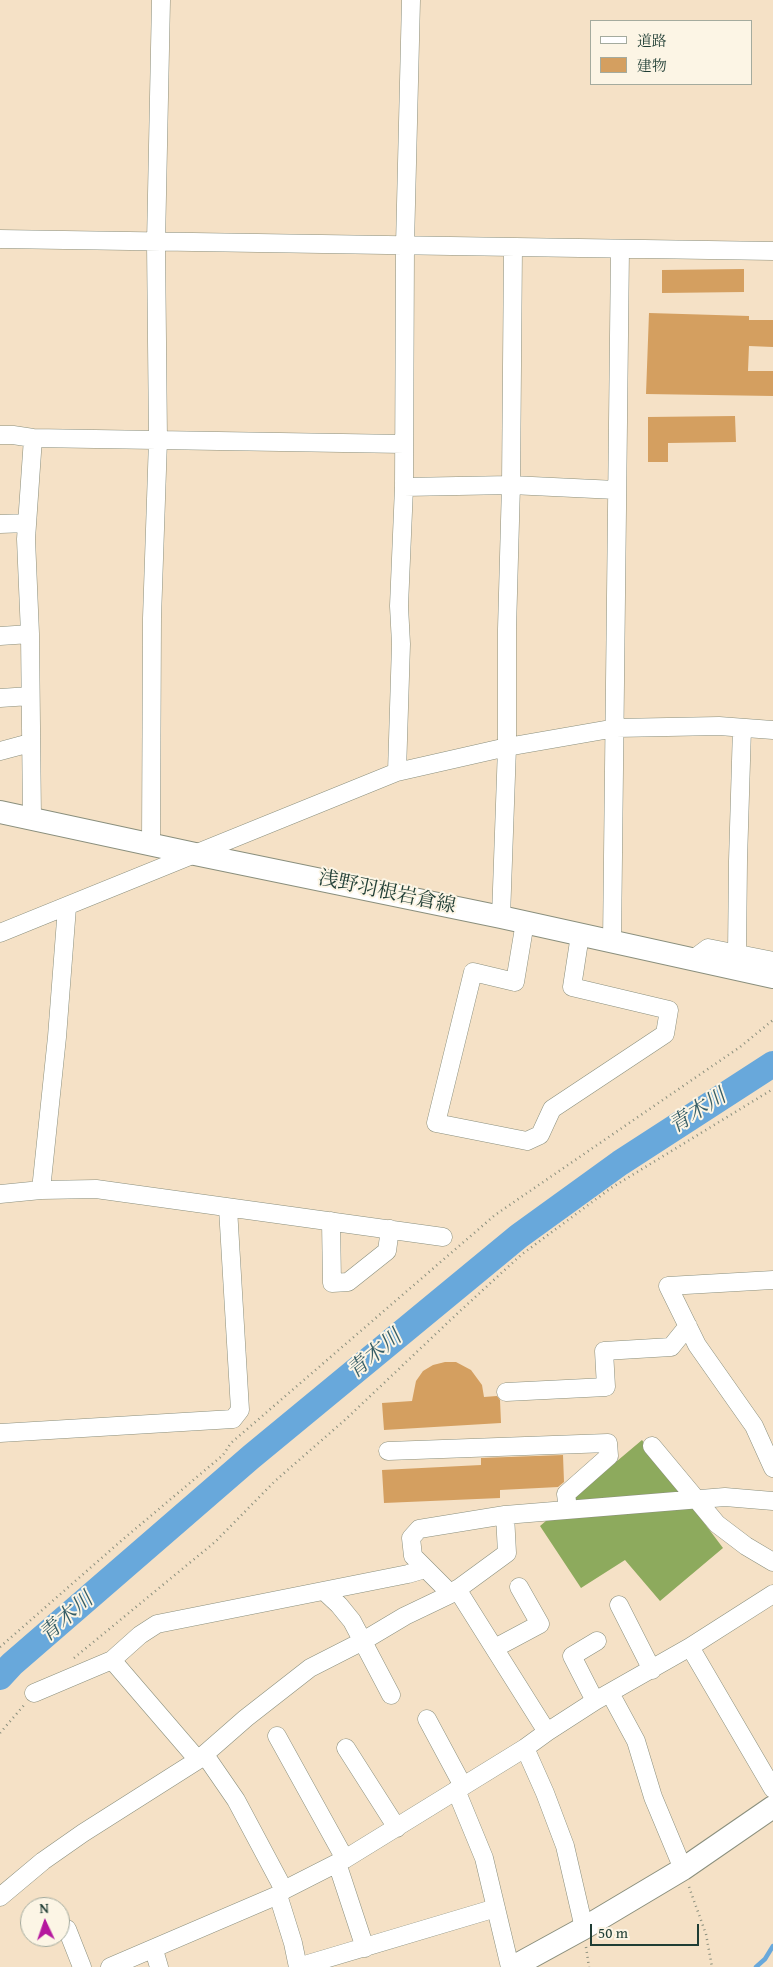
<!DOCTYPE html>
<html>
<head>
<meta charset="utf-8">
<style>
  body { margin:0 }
  #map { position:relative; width:773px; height:1967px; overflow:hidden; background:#f5e1c6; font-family:"Gentium Book Plus","Noto Serif JP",serif }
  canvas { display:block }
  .legend { position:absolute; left:590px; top:20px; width:162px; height:65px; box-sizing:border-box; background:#fcf5e5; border:1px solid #a4ab9e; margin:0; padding:6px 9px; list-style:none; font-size:15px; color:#1f3d34 }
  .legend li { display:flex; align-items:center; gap:10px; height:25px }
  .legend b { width:25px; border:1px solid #a4ab9e }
  .north { position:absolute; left:20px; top:1897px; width:50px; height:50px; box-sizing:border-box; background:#fcf5e5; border:1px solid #a4ab9e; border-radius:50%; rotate:357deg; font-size:14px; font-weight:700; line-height:20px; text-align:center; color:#1f3d34 }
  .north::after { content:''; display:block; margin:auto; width:18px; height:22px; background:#b5179e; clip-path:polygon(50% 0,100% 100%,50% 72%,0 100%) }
  .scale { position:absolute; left:590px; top:1924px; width:109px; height:22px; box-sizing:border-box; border:2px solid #1f3d34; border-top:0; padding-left:6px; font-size:15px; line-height:18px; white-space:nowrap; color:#1f3d34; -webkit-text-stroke:4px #fcf5e5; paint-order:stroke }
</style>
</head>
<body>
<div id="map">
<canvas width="773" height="1967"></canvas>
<ul class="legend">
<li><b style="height:6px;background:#fff"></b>道路</li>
<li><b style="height:14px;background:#d49f60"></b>建物</li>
</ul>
<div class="north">N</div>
<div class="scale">50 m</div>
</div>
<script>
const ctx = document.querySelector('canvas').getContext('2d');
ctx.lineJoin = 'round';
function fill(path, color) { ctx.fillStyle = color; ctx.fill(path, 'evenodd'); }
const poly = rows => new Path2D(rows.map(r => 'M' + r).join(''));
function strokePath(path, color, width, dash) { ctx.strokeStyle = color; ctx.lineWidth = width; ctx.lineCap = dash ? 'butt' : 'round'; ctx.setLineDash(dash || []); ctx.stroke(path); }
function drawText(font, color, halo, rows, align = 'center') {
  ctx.font = font + ' "Gentium Book Plus","Noto Serif JP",serif'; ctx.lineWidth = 4; ctx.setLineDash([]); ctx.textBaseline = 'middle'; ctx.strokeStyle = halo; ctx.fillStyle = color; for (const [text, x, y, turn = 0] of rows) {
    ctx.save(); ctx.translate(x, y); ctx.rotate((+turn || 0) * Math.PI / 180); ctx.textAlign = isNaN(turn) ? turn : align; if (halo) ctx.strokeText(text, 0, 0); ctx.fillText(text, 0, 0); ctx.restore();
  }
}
const forest = poly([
  [642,1440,723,1548,660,1601,625,1560,581,1588,540,1526]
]);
const stream = poly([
  [756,1967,765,1959,773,1946]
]);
const river = poly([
  [0,1677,12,1664,251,1457,519,1236,620,1163,773,1064]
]);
const building = poly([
  [744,269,744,292,662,293,662,270],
  [649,313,749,316,749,320,773,320,773,347,749,346,748,371,773,371,773,396,646,394],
  [735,416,736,442,668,443,668,462,648,462,648,417],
  [445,1362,456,1362,471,1370,482,1385,484,1397,497,1396,500,1400,501,1423,384,1430,382,1403,412,1401,416,1381,423,1371,433,1365],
  [563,1455,564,1482,558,1487,500,1490,500,1498,384,1503,382,1470,481,1465,481,1458]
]);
const path = poly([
  [0,1647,121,1541,223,1455,231,1443,495,1215,740,1047,773,1020],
  [74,1658,215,1542,275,1481,346,1419,459,1312,521,1255,611,1188,773,1089],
  [0,1733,25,1704],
  [689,1887,706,1934,712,1967],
  [586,1947,589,1967]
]);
const minor = poly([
  [0,239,773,251],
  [0,435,13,435,33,438,404,444],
  [404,487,511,485,616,490],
  [0,524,27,523],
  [0,636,30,634],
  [0,698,30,696],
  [0,751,30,743],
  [397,772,401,644,399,606,404,487,405,245,411,0],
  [32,819,30,634,26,539,33,438],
  [151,844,152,618,158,440,156,243,161,0],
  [501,917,507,747,507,629,511,485,513,247],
  [525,922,515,982,473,972,436,1123,527,1141,540,1135,552,1109,665,1034,669,1010,572,987,580,935],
  [0,933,397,772,507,747,616,728,719,726,773,730],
  [612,942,620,249],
  [737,954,738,861,742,728],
  [692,960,708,948,773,961],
  [41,1190,57,1037,67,907],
  [0,1194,41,1190,96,1189,443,1237],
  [331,1221,332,1283,348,1282,387,1251,390,1229],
  [773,1280,668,1286,697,1345,754,1426,773,1468],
  [506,1392,606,1387,604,1351,671,1347,688,1326],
  [0,1433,233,1419,240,1410,228,1208],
  [652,1446,717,1524,746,1546,773,1562],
  [388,1451,608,1443,609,1456,566,1494,568,1509],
  [457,1589,547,1732],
  [324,1591,339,1605,352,1621,391,1695],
  [451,1594,413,1556,411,1538,419,1529,505,1515,725,1497,773,1501],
  [619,1605,652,1670],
  [690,1647,773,1789],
  [495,1648,540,1624,519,1587],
  [112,1660,198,1760],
  [34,1693,112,1660,140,1635,157,1624,408,1574,425,1569],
  [610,1693,636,1741,653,1797,683,1869],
  [595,1701,572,1656,597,1641],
  [427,1719,463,1786],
  [277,1736,345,1859],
  [346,1748,397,1828],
  [525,1748,545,1793,565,1846,584,1928],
  [205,1755,236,1800,284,1890],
  [456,1790,484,1858,510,1967],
  [337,1863,365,1948],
  [278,1895,293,1943,298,1967],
  [0,1897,43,1861,83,1833,198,1760,246,1718,310,1668,363,1641,405,1616,451,1594,507,1553,505,1515],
  [67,1929,82,1967],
  [154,1950,159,1967],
  [110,1967,278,1895,284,1890,345,1859,525,1748,547,1732,595,1701,690,1647,773,1594],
  [298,1967,496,1908]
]);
const major = poly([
  [0,812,195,854,501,917,773,977],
  [513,1967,584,1928,683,1869,773,1807]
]);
const streetNames = [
  ["浅野羽根岩倉線",387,893,12]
];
const waterNames = [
  ["青木川",698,1112,-33],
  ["青木川",375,1355,-40],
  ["青木川",67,1618,-41]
];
fill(forest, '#8daa5d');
strokePath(stream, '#68a8db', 4.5);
strokePath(river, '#68a8db', 26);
fill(building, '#d49f60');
strokePath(minor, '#8a8f7d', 19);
strokePath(major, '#8a8f7d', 24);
strokePath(path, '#8a8f7d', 2.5, [1, 4]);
strokePath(minor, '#fff', 18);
strokePath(major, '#fff', 22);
drawText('20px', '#1f3d34', '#fcf5e5', streetNames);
drawText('italic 21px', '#355d66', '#fcf5e5', waterNames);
</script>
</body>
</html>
